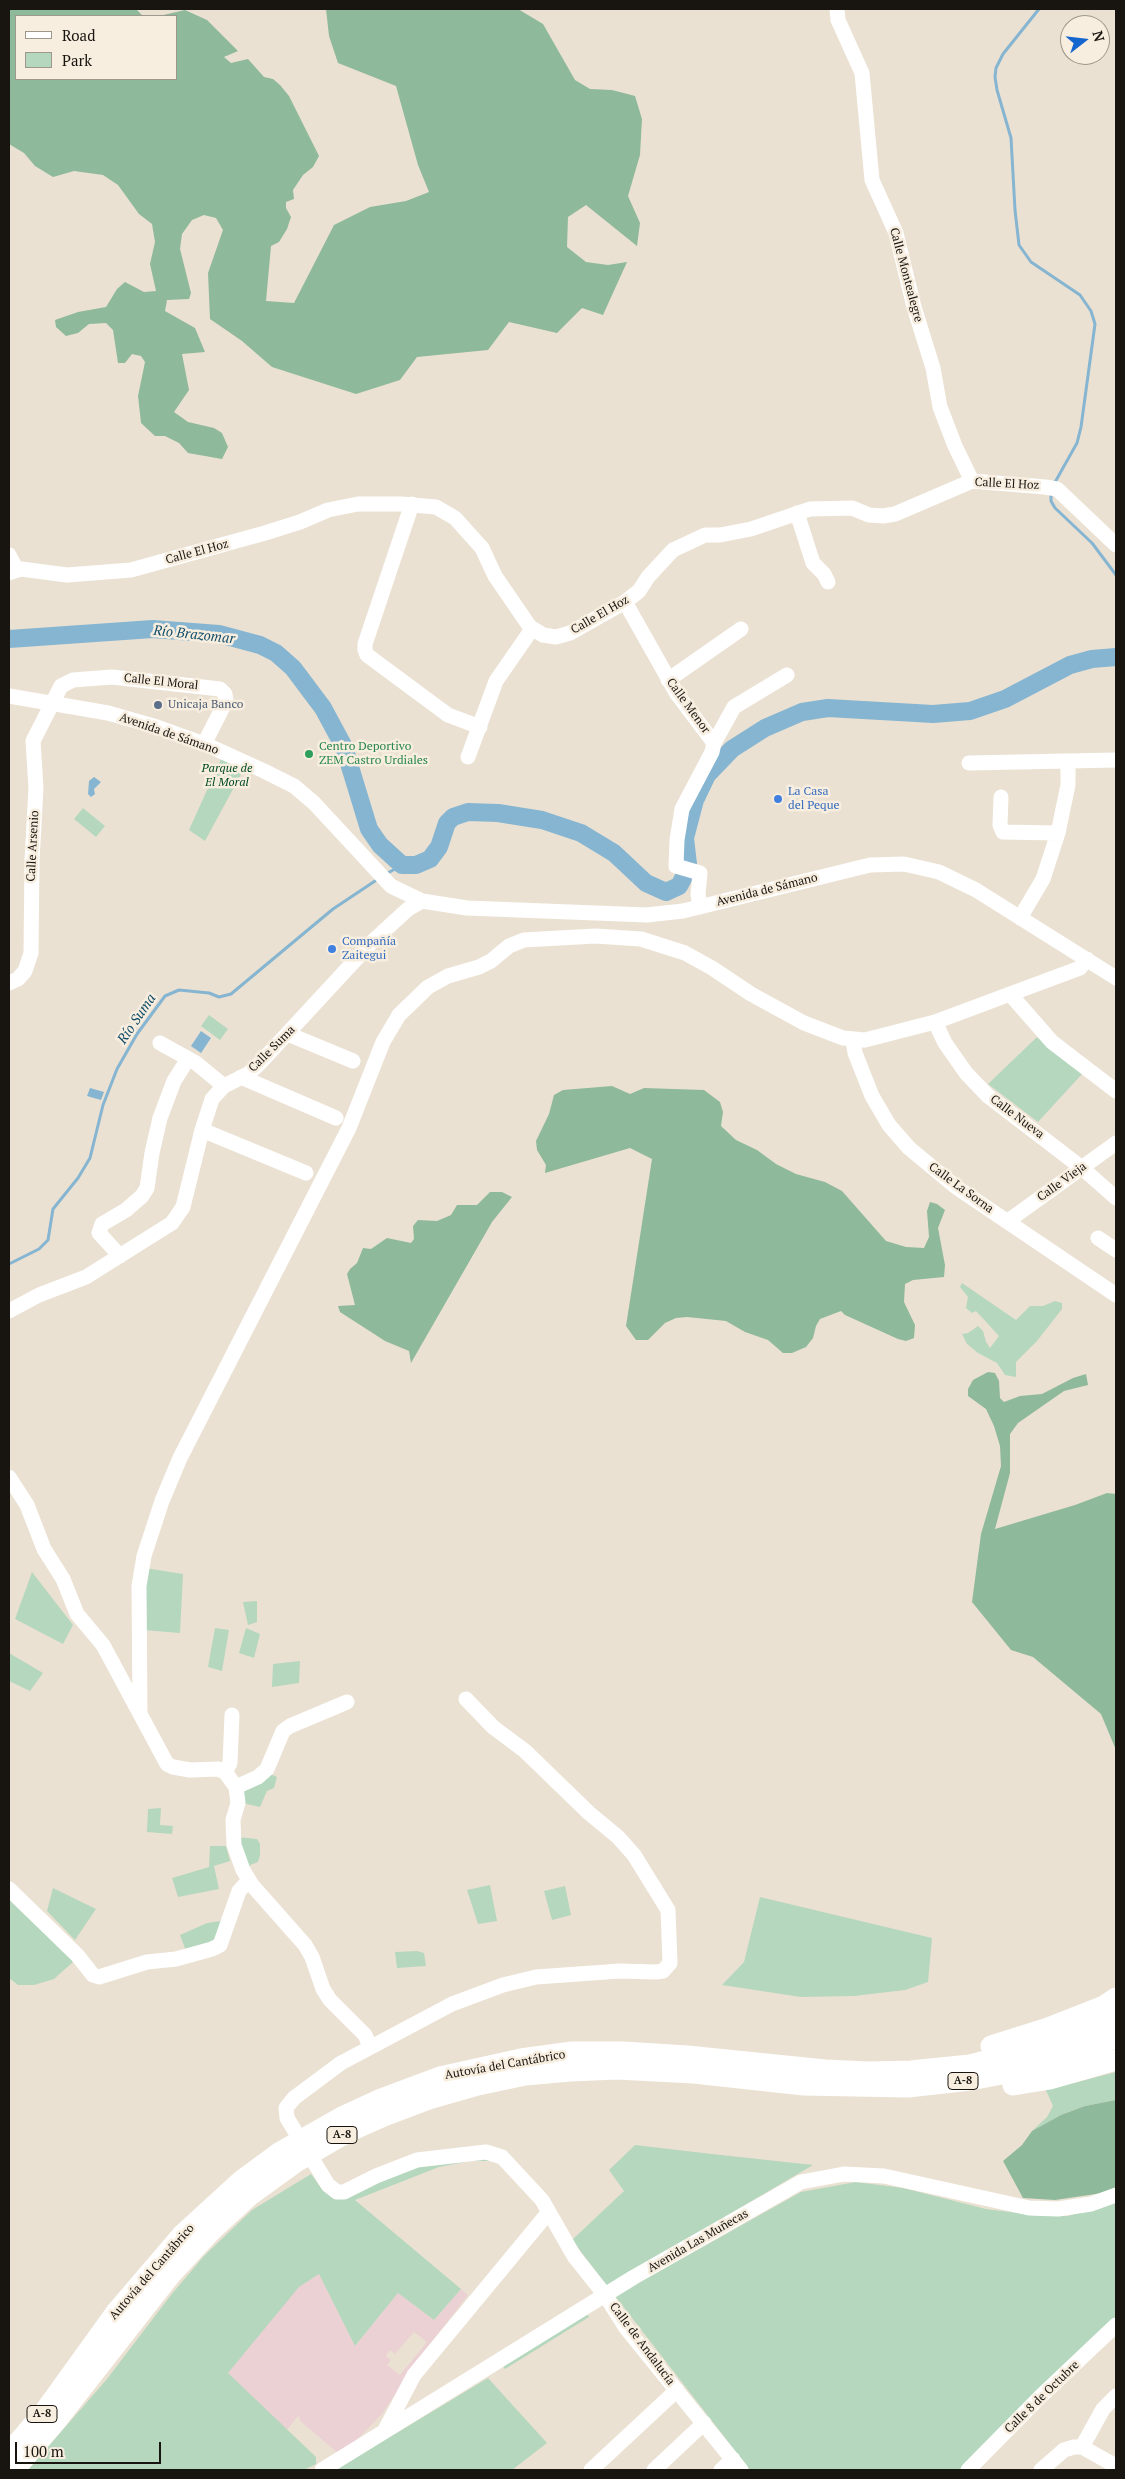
<!DOCTYPE html>
<html>
<head>
<meta charset="utf-8">
<style>
  body { margin:0 }
  #map { position:relative; width:1125px; height:2479px; overflow:hidden; background:#ebe1d2; font-family:"PT Serif",serif }
  canvas { display:block }
  .frame { position:absolute; inset:0; border:10px solid #18140f; pointer-events:none }
  .legend { position:absolute; left:15px; top:15px; width:162px; height:65px; box-sizing:border-box; background:#f8eedf; border:1px solid #9e978c; margin:0; padding:6px 9px; list-style:none; font-size:15px; color:#18140f }
  .legend li { display:flex; align-items:center; gap:10px; height:25px }
  .legend b { width:25px; border:1px solid #9e978c }
  .north { position:absolute; left:1060px; top:15px; width:50px; height:50px; box-sizing:border-box; background:#f8eedf; border:1px solid #9e978c; border-radius:50%; rotate:74deg; font-size:14px; font-weight:700; line-height:20px; text-align:center; color:#18140f }
  .north::after { content:''; display:block; margin:auto; width:18px; height:22px; background:#1565cf; clip-path:polygon(50% 0,100% 100%,50% 72%,0 100%) }
  .scale { position:absolute; left:15px; top:2442px; width:146px; height:22px; box-sizing:border-box; border:2px solid #18140f; border-top:0; padding-left:6px; font-size:15px; line-height:18px; white-space:nowrap; color:#18140f; -webkit-text-stroke:4px #f8eedf; paint-order:stroke }
</style>
</head>
<body>
<div id="map">
<canvas width="1125" height="2479"></canvas>
<div class="frame"></div>
<ul class="legend">
<li><b style="height:6px;background:#fff"></b>Road</li>
<li><b style="height:14px;background:#b5d7be"></b>Park</li>
</ul>
<div class="north">N</div>
<div class="scale">100 m</div>
</div>
<script>
const ctx = document.querySelector('canvas').getContext('2d');
ctx.lineJoin = 'round';
function fill(path, color) { ctx.fillStyle = color; ctx.fill(path, 'evenodd'); }
const poly = rows => new Path2D(rows.map(r => 'M' + r).join(''));
function strokePath(path, color, width, dash) { ctx.strokeStyle = color; ctx.lineWidth = width; ctx.lineCap = dash ? 'butt' : 'round'; ctx.setLineDash(dash || []); ctx.stroke(path); }
function drawText(font, color, halo, rows, align = 'center') {
  ctx.font = font + ' "PT Serif",serif'; ctx.lineWidth = 5; ctx.setLineDash([]); ctx.textBaseline = 'middle'; ctx.strokeStyle = halo; ctx.fillStyle = color; for (const [text, x, y, turn = 0] of rows) {
    ctx.save(); ctx.translate(x, y); ctx.rotate((+turn || 0) * Math.PI / 180); ctx.textAlign = isNaN(turn) ? turn : align; if (halo) ctx.strokeText(text, 0, 0); ctx.fillText(text, 0, 0); ctx.restore();
  }
}
const industrial = poly([
  [319,2274,355,2346,398,2293,434,2320,461,2289,468,2295,420,2357,382,2414,353,2444,338,2453,300,2421,299,2415,286,2431,227,2373,297,2288],
  [414,2332,427,2342,400,2375,387,2365,391,2360,386,2356,390,2350,395,2354]
]);
const green = poly([
  [222,757,245,767,205,841,189,830],
  [83,808,105,826,96,837,74,819],
  [209,1015,228,1029,220,1040,201,1026],
  [1037,1037,1083,1073,1038,1122,988,1084],
  [962,1283,1016,1320,1030,1306,1043,1306,1055,1301,1062,1303,1062,1309,1037,1341,1016,1362,1016,1377,1005,1375,997,1363,978,1353,967,1344,962,1334,968,1333,978,1326,983,1331,986,1342,990,1348,999,1336,976,1311,972,1313,966,1308,968,1297,960,1287],
  [145,1568,183,1574,180,1633,143,1630],
  [32,1572,73,1625,63,1644,15,1619],
  [257,1601,257,1622,248,1625,243,1602],
  [215,1628,229,1630,222,1671,208,1667],
  [246,1628,260,1634,254,1658,239,1653],
  [9,1653,43,1673,30,1691,9,1681],
  [300,1661,299,1683,272,1687,273,1664],
  [270,1774,277,1777,274,1788,267,1791,260,1807,242,1803,243,1791],
  [161,1808,160,1825,173,1826,172,1834,147,1832,148,1809],
  [236,1837,257,1839,260,1844,260,1855,258,1862,250,1865,250,1875],
  [210,1846,226,1846,230,1861,214,1866,219,1889,178,1897,172,1878,209,1867],
  [490,1885,497,1921,478,1924,467,1890],
  [565,1886,571,1915,552,1920,544,1891],
  [53,1888,96,1909,75,1940,47,1911],
  [9,1896,71,1953,73,1962,54,1979,34,1985,18,1985,9,1978],
  [760,1897,932,1938,928,1982,905,1990,854,1996,801,1997,722,1985,744,1962],
  [227,1920,218,1940,186,1951,180,1935,207,1923],
  [417,1951,424,1953,426,1966,397,1968,395,1952],
  [1116,2072,1116,2100,1085,2106,1061,2115,1032,2131,1047,2117,1053,2106,1045,2088,1074,2083],
  [635,2145,712,2154,813,2165,607,2286,572,2240,624,2191,609,2170],
  [489,2157,491,2161,470,2161,439,2167,355,2200,461,2289,434,2320,398,2293,355,2346,319,2274,299,2287,228,2373,316,2457,316,2464,304,2470,28,2470,107,2379,171,2295,204,2256,252,2210,311,2174,322,2189,332,2194,419,2163],
  [856,2182,903,2188,986,2209,1041,2216,1068,2216,1116,2201,1116,2318,959,2470,750,2470,615,2296,801,2192],
  [587,2314,589,2317,505,2369,503,2366],
  [488,2378,547,2443,512,2470,335,2470]
]);
const forest = poly([
  [9,9,136,9,143,16,16,16,16,79,176,79,176,16,159,16,185,10,207,20,238,51,224,57,231,63,248,59,264,77,273,79,280,85,289,96,319,156,313,167,303,175,293,190,294,199,286,202,286,208,291,217,287,229,279,242,271,246,266,301,294,303,334,225,370,207,406,201,429,192,418,165,396,86,338,63,329,36,326,9,518,9,543,24,575,80,590,89,612,90,635,96,642,119,640,155,628,196,640,223,637,246,586,205,568,217,567,247,586,262,608,265,627,262,603,315,582,308,557,333,509,322,488,350,417,357,400,380,356,394,272,367,242,341,210,319,208,273,223,230,216,218,204,215,192,220,182,234,180,249,191,293,189,299,167,300,165,311,195,328,205,352,182,354,189,390,174,412,188,422,214,428,222,433,228,447,222,459,188,453,179,443,165,436,155,436,141,423,138,396,145,362,141,356,132,354,125,363,118,363,113,330,106,323,89,324,78,333,66,336,56,327,55,320,78,312,106,307,117,289,125,282,144,292,156,291,150,264,155,242,152,224,139,214,118,185,103,175,74,171,53,177,35,166,24,153,9,144],
  [612,1086,630,1094,644,1088,704,1090,720,1102,723,1112,721,1126,736,1140,757,1150,776,1164,796,1174,825,1182,842,1191,886,1241,906,1247,924,1248,929,1237,927,1211,930,1202,937,1204,945,1210,938,1228,945,1265,944,1277,913,1280,905,1284,904,1302,915,1325,914,1338,906,1341,898,1339,845,1315,841,1311,820,1319,816,1326,813,1338,806,1347,792,1353,783,1353,768,1340,745,1332,726,1321,687,1317,676,1318,665,1323,648,1340,636,1340,626,1326,652,1159,630,1148,545,1173,546,1165,537,1150,536,1141,549,1114,554,1095,563,1090],
  [490,1192,502,1192,512,1197,492,1222,411,1363,409,1351,385,1341,340,1312,338,1306,355,1305,347,1274,350,1269,357,1263,363,1248,371,1249,387,1238,411,1243,414,1239,413,1226,418,1220,437,1221,451,1215,457,1205,477,1205],
  [988,1372,995,1373,999,1381,1000,1398,1004,1402,1020,1396,1042,1394,1073,1378,1086,1374,1088,1385,1064,1391,1018,1423,1010,1434,1010,1473,995,1529,1075,1505,1107,1493,1116,1494,1116,1750,1101,1714,1033,1657,1011,1650,972,1602,981,1534,1001,1466,1000,1446,994,1426,986,1409,968,1396,968,1389,973,1380],
  [1116,2100,1116,2191,1055,2200,1023,2198,1003,2161,1022,2145,1032,2131,1061,2115,1085,2106]
]);
const water = poly([
  [94,777,101,782,94,789,95,794,91,797,88,794,89,781],
  [201,1031,211,1038,201,1053,191,1046],
  [90,1088,104,1092,101,1100,87,1096]
]);
const stream = poly([
  [1039,9,1003,54,996,68,995,77,997,90,1011,138,1015,210,1019,245,1031,262,1080,295,1091,311,1095,324,1081,427,1077,443,1054,484],
  [1051,493,1051,501,1055,508,1092,543,1116,575],
  [386,874,402,865],
  [9,1264,39,1249,48,1240,53,1209,78,1178,90,1158,103,1105,117,1069,137,1034,165,996,179,990,209,993,219,997,231,994,333,909,378,879]
]);
const river = poly([
  [9,639,153,629,219,634,260,645,276,653,293,668,323,708,344,747,369,829,380,845,402,865,416,865,430,859,439,847,447,823,453,817,468,812,498,813,542,820,581,833,614,853,646,883,666,892,679,886,686,873,688,864,685,838,695,800,707,775,732,749,765,728,802,712,828,708,933,714,970,711,1005,699,1070,665,1092,659,1116,657]
]);
const minor = poly([
  [837,9,838,20,862,73,872,180,896,233,914,307,933,368,940,407,955,446,972,481],
  [412,504,365,644,365,650,367,655,448,715,480,727],
  [797,513,813,563,824,574,828,582],
  [9,555,17,570],
  [9,573,21,569,67,575,131,570,265,533,300,522,328,510,358,504,401,504,436,507,455,518,482,548,495,576,530,627,543,635,556,637,570,633,625,602,639,591,648,577,673,550,705,535,720,535,751,529,810,509,852,508,869,515,883,516,895,514,972,481,1045,487,1057,489,1116,545],
  [625,602,677,694,714,743,712,752,682,809,677,840,676,866,700,873,698,894,700,907],
  [668,680,741,629],
  [9,696,108,713,157,727,207,745,264,771,294,786,314,803,391,886,422,901,467,908,647,915,683,911,870,865,904,864,939,872,976,890,1116,978],
  [714,743,734,707,787,675],
  [468,757,496,681,532,629],
  [969,763,1116,760],
  [1001,797,1000,825,1003,832,1058,833],
  [1020,918,1043,879,1058,833,1068,785,1068,761],
  [9,983,18,979,25,971,31,953,32,860,36,788,33,741,61,686,73,680,112,677,220,689,225,694,226,701,204,744],
  [1010,994,1052,1042,1116,1091],
  [935,1022,945,1043,966,1073,988,1096,1082,1168,1116,1198],
  [288,1034,353,1061],
  [853,1040,855,1053,872,1096,889,1125,909,1148,956,1187,1116,1295],
  [160,1043,196,1063,224,1086],
  [241,1077,336,1118],
  [202,1130,306,1173],
  [1008,1221,1116,1143],
  [1098,1238,1116,1250],
  [120,1256,99,1233,102,1224,126,1210,142,1196,147,1188,152,1153,160,1118,174,1081,188,1059],
  [9,1311,39,1295,86,1277,172,1223,183,1207,202,1130,212,1099,224,1086,248,1074,260,1063,372,942,408,909,422,901],
  [9,1477,27,1505,44,1549,63,1579,77,1614,103,1645,167,1764,173,1767,190,1770,218,1769,225,1772,236,1787,238,1803,233,1820,234,1845,243,1870,252,1885,305,1945,312,1957,323,1989,330,2000,365,2035,370,2046],
  [466,1699,493,1727,525,1751,589,1813,618,1837,634,1855,668,1910,670,1963,663,1971,656,1972,620,1971,536,1977,503,1985,452,2004,341,2063,294,2098,286,2108,287,2118,328,2185,337,2192,344,2192,376,2176,417,2160,486,2152,502,2157,542,2200,574,2256,605,2295,626,2328,741,2470],
  [140,1711,139,1586,144,1556,162,1501,180,1458,349,1128,383,1042,399,1015,428,987,448,976,479,967,491,961,509,946,524,940,595,936,641,939,685,953,712,968,751,994,804,1023,843,1038,865,1040,935,1022,1080,968,1087,959],
  [225,1772,230,1763,232,1715],
  [236,1787,258,1777,267,1769,283,1731,290,1726,347,1702],
  [9,1889,77,1955,93,1975,99,1977,147,1962,176,1959,212,1949,220,1945,239,1891,249,1880],
  [385,2430,414,2375,548,2213],
  [1082,2447,1103,2409,1116,2396],
  [322,2470,634,2277,801,2182,844,2174,884,2176,1029,2208,1058,2209,1091,2204,1116,2195],
  [591,2470,677,2390],
  [654,2470,704,2423],
  [721,2470,733,2459],
  [968,2470,1040,2397,1116,2325],
  [1041,2470,1064,2450,1074,2447,1082,2447,1116,2466]
]);
const highway = poly([
  [991,2046,1048,2028,1104,2006,1116,1998],
  [1013,2085,1050,2079,1116,2060],
  [9,2453,45,2411,117,2311,182,2235,241,2181,279,2153,344,2116,381,2099,440,2077,521,2059,572,2052,623,2052,687,2056,825,2070,869,2072,911,2071,970,2065,1065,2041,1116,2019],
  [14,2470,56,2421,171,2274,211,2231,249,2196,296,2162,348,2132,384,2116,429,2099,478,2085,525,2075,570,2071,617,2069,694,2073,804,2085,908,2087,970,2080,1018,2071,1064,2059,1116,2037]
]);
const markers = [
  [158,705,5,"#5c6f8a"],
  [309,754,5,"#2e9e5b"],
  [778,799,5,"#3f7fe0"],
  [332,949,5,"#3f7fe0"]
];
const shields = [
  [963,2081,30],
  [342,2135,30],
  [42,2414,30]
];
const shieldNames = [
  ["A-8",963,2081],
  ["A-8",342,2135],
  ["A-8",42,2414]
];
const streetNames = [
  ["Calle Montealegre",906,275,75],
  ["Calle El Hoz",1007,484,3],
  ["Calle El Hoz",197,552,-15],
  ["Calle El Hoz",600,615,-30],
  ["Calle El Moral",161,682,6],
  ["Calle Menor",688,706,54],
  ["Avenida de Sámano",169,734,19],
  ["Calle Arsenio",33,846,-87],
  ["Avenida de Sámano",767,890,-14],
  ["Calle Suma",272,1049,-45],
  ["Calle Nueva",1017,1117,37],
  ["Calle Vieja",1062,1182,-36],
  ["Calle La Sorna",961,1188,36],
  ["Autovía del Cantábrico",505,2065,-10],
  ["Avenida Las Muñecas",698,2241,-30],
  ["Autovía del Cantábrico",152,2272,-49],
  ["Calle de Andalucía",642,2344,53],
  ["Calle 8 de Octubre",1042,2397,-44]
];
const serviceNames = [
  ["Unicaja Banco",168,705]
];
const leisureNames = [
  ["Centro Deportivo",319,747],
  ["ZEM Castro Urdiales",319,761]
];
const parkNames = [
  ["Parque de",227,769],
  ["El Moral",227,783]
];
const shopNames = [
  ["La Casa",788,792],
  ["del Peque",788,806],
  ["Compañía",342,942],
  ["Zaitegui",342,956]
];
const waterNames = [
  ["Río Brazomar",194,635,6],
  ["Río Suma",137,1019,-56]
];
fill(industrial, '#ebd1d4');
fill(green, '#b5d7be');
fill(forest, '#8eb99a');
fill(water, '#86b5d1');
strokePath(stream, '#86b5d1', 3);
strokePath(river, '#86b5d1', 18);
strokePath(minor, '#fff', 15);
strokePath(highway, '#fff', 21);
for (const [x, y, r, color] of markers) { const dot = new Path2D(); dot.arc(x, y, r, 0, 2 * Math.PI); ctx.fillStyle = color; ctx.fill(dot); strokePath(dot, '#f8eedf', 2); }
for (const [x, y, w] of shields) { const box = new Path2D(); box.roundRect(x - w / 2, y - 8.5, w, 17, 4); ctx.fillStyle = '#f8eedf'; ctx.fill(box); strokePath(box, '#18140f', 1); }
drawText('bold 11px', '#18140f', null, shieldNames);
drawText('12px', '#18140f', '#f8eedf', streetNames);
drawText('12px', '#4e5e75', '#f8eedf', serviceNames, 'left');
drawText('12px', '#27864d', '#f8eedf', leisureNames, 'left');
drawText('italic 12px', '#004b24', '#f8eedf', parkNames);
drawText('12px', '#366cbe', '#f8eedf', shopNames, 'left');
drawText('italic 14px', '#114d69', '#f8eedf', waterNames);
</script>
</body>
</html>
